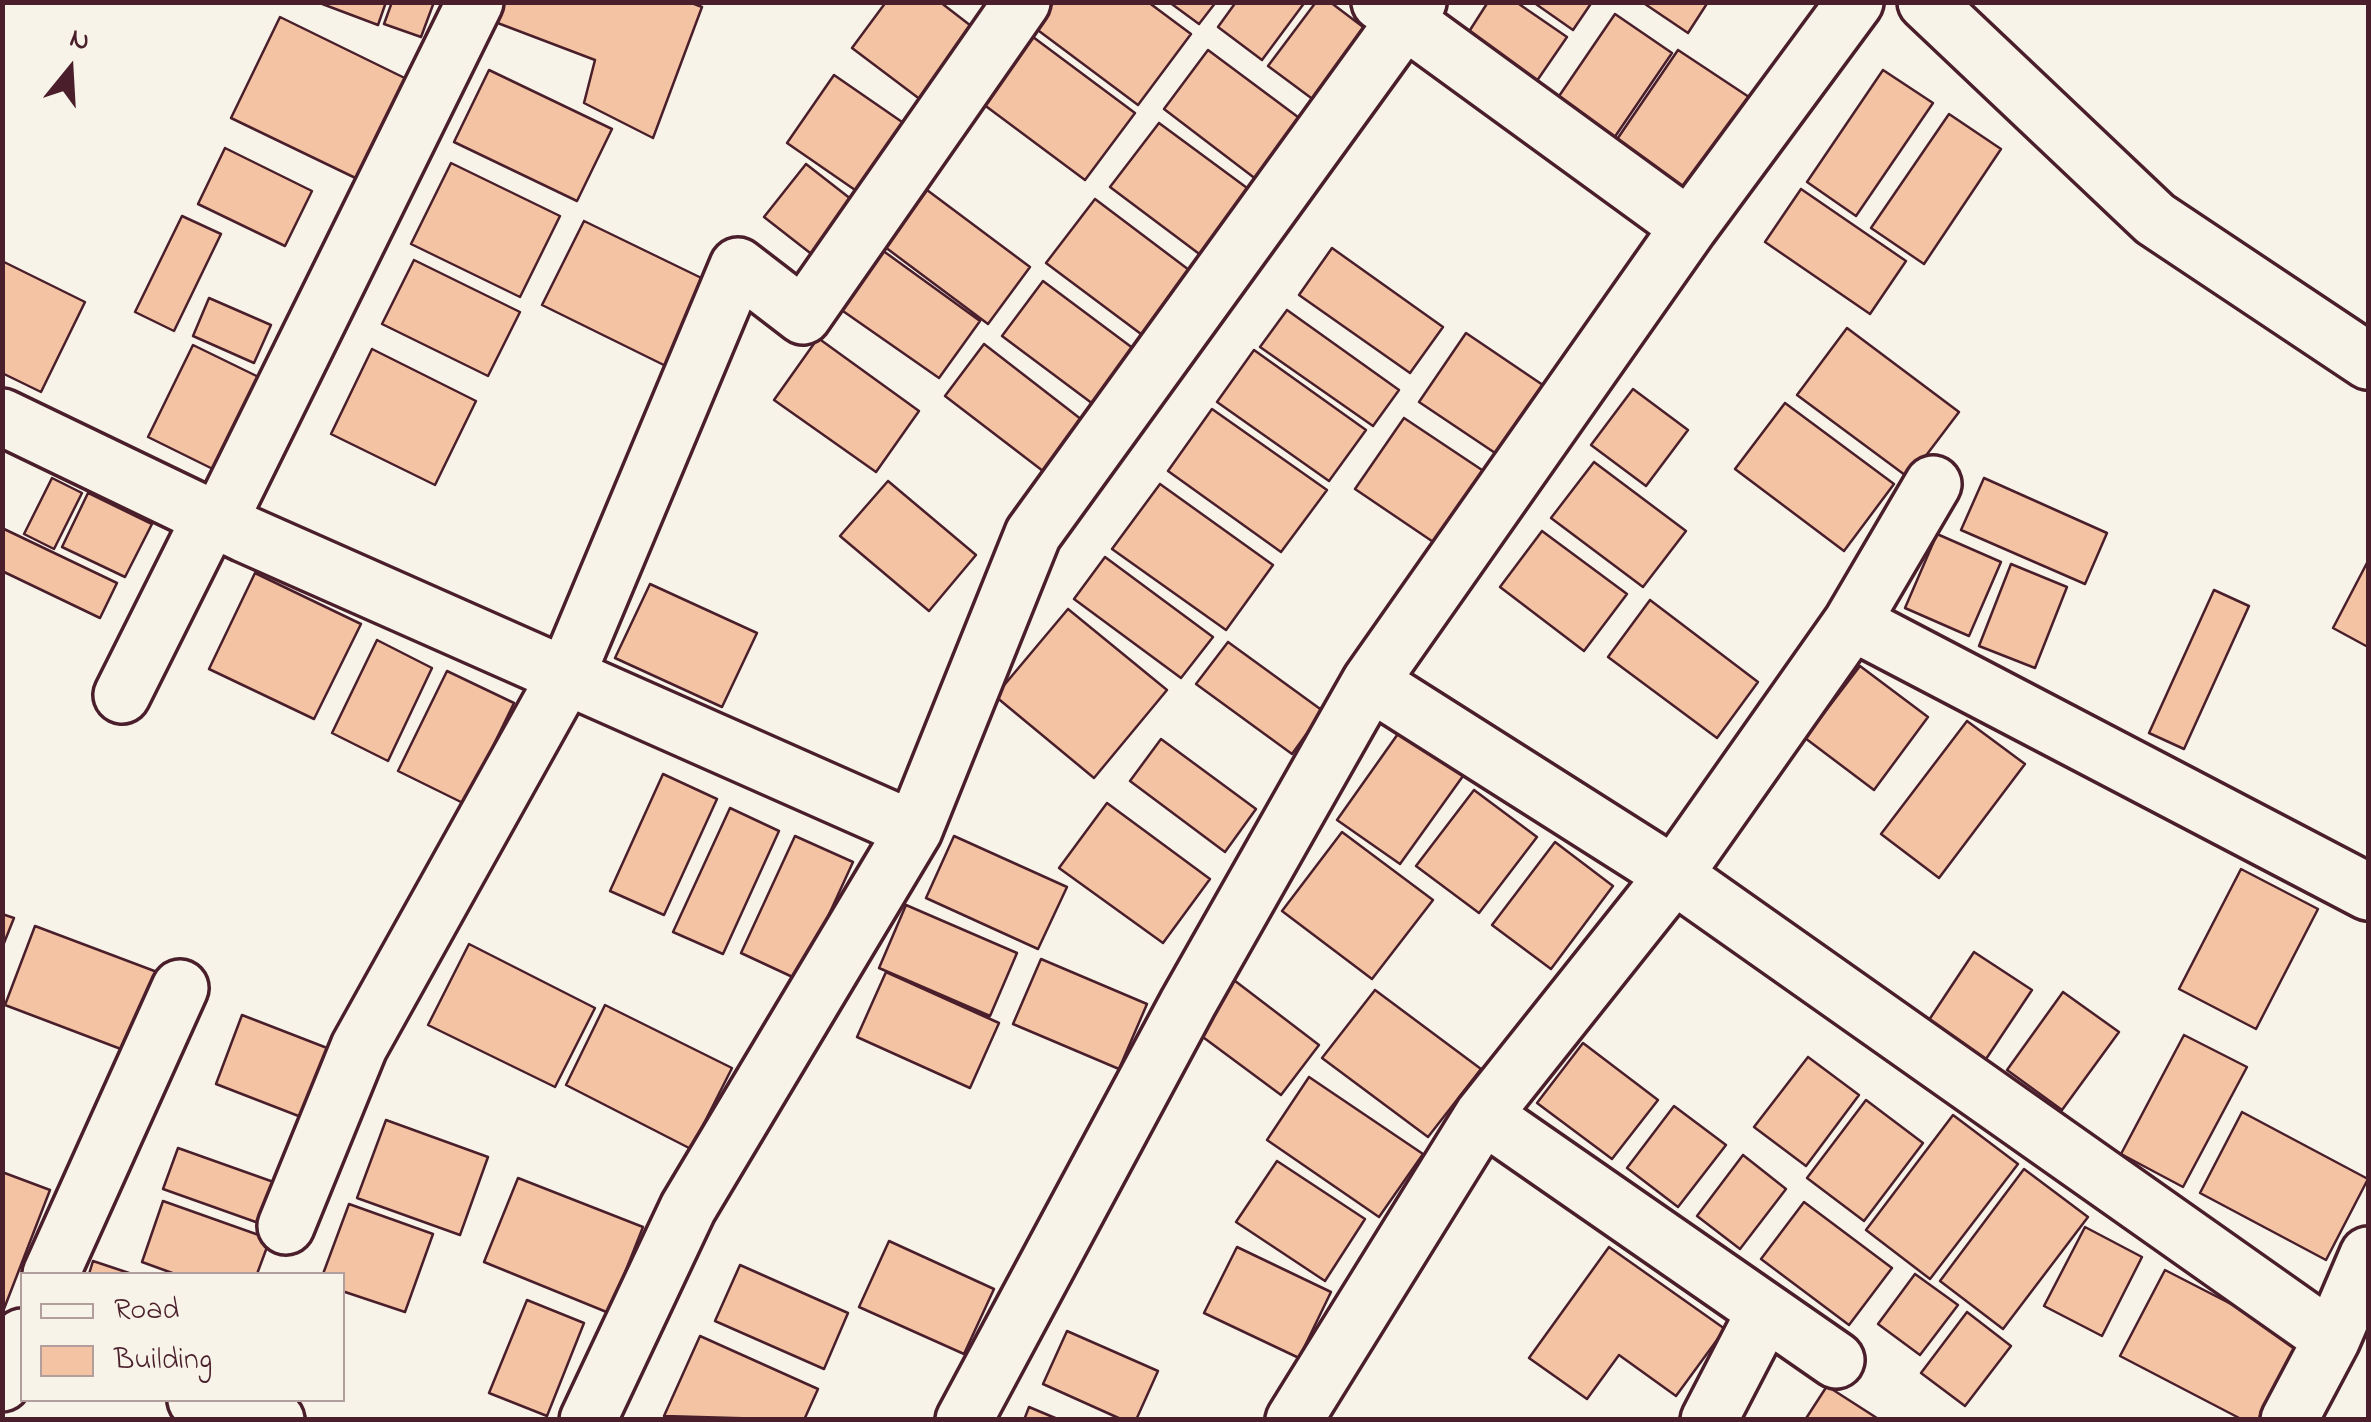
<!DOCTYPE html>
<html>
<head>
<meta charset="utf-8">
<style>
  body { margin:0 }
  #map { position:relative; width:2371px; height:1422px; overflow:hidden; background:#f7f3e8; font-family:"Indie Flower",sans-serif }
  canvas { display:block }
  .frame { position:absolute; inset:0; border:5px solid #4a1f2b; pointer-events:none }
  .legend { position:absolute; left:20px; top:1272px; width:325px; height:130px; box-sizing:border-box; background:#f7f3e8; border:2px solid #b29e9c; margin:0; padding:12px 18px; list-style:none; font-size:30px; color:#4a1f2b }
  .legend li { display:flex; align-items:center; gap:20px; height:50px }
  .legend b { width:50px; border:2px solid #b29e9c }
  .north { position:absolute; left:20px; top:20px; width:100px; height:100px; -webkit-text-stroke:8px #f7f3e8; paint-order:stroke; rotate:18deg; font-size:28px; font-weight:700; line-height:40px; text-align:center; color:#4a1f2b }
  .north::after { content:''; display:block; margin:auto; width:35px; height:45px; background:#4a1f2b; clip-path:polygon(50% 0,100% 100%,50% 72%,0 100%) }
</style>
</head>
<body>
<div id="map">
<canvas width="2371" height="1422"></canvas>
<div class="frame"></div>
<ul class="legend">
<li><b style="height:12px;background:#f7f3e8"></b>Road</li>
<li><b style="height:28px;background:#f4c3a4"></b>Building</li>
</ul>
<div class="north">N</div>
</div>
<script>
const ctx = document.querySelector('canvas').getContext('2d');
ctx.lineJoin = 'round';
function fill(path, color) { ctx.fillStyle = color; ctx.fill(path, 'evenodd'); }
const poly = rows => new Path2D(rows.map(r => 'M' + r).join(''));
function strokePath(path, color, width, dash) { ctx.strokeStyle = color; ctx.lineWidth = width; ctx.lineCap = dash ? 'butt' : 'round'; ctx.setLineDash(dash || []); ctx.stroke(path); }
const building = poly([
  [317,2,386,2,378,25,317,2],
  [392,2,434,2,421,37,384,24,392,2],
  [502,2,689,2,702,7,653,138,584,103,595,60,495,22,502,2],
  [886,2,940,2,975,29,921,100,852,48,886,2],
  [1054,2,1148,2,1191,34,1138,105,1035,28,1054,2],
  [1169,2,1216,2,1199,24,1169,2],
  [1236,2,1305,2,1262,60,1218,27,1236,2],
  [1316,2,1330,2,1379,39,1326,109,1268,66,1316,2],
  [1488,2,1516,2,1567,37,1532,88,1463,41,1488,2],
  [1533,2,1592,2,1573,30,1533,2],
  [1642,2,1708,2,1688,33,1642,2],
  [1615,14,1672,53,1612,141,1555,102,1615,14],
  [280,17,419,85,370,185,231,118,280,17],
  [1033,37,1135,113,1085,180,983,104,1033,37],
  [1208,50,1310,126,1265,186,1164,109,1208,50],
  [1678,50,1752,99,1683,200,1609,151,1678,50],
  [489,70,612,129,577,201,454,142,489,70],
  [1883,70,1933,103,1856,216,1807,182,1883,70],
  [834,75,918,133,871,201,787,143,834,75],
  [1949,114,2001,149,1924,264,1871,228,1949,114],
  [1159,123,1262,199,1214,265,1110,187,1159,123],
  [225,148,312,191,285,246,198,204,225,148],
  [451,163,560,216,520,297,411,244,451,163],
  [806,164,856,203,814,256,764,217,806,164],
  [1801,189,1906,261,1870,314,1765,242,1801,189],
  [927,190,1030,267,988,324,885,247,927,190],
  [1095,199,1197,276,1149,340,1046,263,1095,199],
  [182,216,221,234,174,331,135,312,182,216],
  [584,221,720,287,678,372,542,305,584,221],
  [1332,248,1443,327,1410,373,1299,295,1332,248],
  [882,250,980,321,939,378,840,309,882,250],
  [414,260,520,312,488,376,382,324,414,260],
  [2,261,85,302,41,392,2,373,2,261],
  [1043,281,1134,349,1093,404,1002,336,1043,281],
  [209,298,271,325,254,363,193,336,209,298],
  [1287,310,1399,390,1373,426,1260,347,1287,310],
  [1847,328,1959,412,1909,478,1797,395,1847,328],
  [1466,333,1565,400,1519,469,1419,402,1466,333],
  [818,338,919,411,876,472,774,400,818,338],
  [984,344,1095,430,1056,481,945,396,984,344],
  [193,345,275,385,229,477,148,437,193,345],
  [372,349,476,401,435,485,331,434,372,349],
  [1254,350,1366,430,1329,481,1217,402,1254,350],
  [1633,389,1688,430,1646,486,1591,445,1633,389],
  [1785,403,1894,484,1844,551,1735,469,1785,403],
  [1212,409,1327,490,1281,552,1168,471,1212,409],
  [1404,418,1500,482,1451,554,1355,489,1404,418],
  [1594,462,1686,531,1643,587,1551,518,1594,462],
  [52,478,82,493,54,549,24,534,52,478],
  [1984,478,2107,533,2085,584,1961,530,1984,478],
  [888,481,976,555,929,611,840,536,888,481],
  [1160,484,1273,565,1226,630,1112,549,1160,484],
  [88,493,152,524,125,577,62,547,88,493],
  [2,528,117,583,100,618,2,571,2,528],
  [1542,531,1627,594,1584,651,1500,587,1542,531],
  [1937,534,2001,562,1969,636,1905,608,1937,534],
  [1105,557,1213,637,1181,678,1074,599,1105,557],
  [2368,561,2368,647,2333,628,2368,561],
  [2011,564,2067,587,2035,668,1979,646,2011,564],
  [255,573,361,624,314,719,209,669,255,573],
  [650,584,757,633,722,707,615,658,650,584],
  [2214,590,2249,606,2184,749,2149,733,2214,590],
  [1650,600,1758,682,1717,738,1608,657,1650,600],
  [1068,609,1167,690,1094,778,995,696,1068,609],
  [377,640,432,668,388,761,332,733,377,640],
  [1228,642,1323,711,1292,754,1196,684,1228,642],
  [1860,666,1928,717,1874,790,1805,738,1860,666],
  [447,671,514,703,465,804,398,771,447,671],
  [1967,721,2025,764,1939,878,1881,834,1967,721],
  [1400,731,1463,776,1400,864,1337,820,1400,731],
  [1161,739,1256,809,1225,852,1130,781,1161,739],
  [663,774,717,799,664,915,610,891,663,774],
  [1474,790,1537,837,1479,913,1416,866,1474,790],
  [1107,803,1210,879,1163,943,1059,868,1107,803],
  [730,808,779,831,723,954,673,932,730,808],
  [1342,832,1433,900,1372,979,1282,911,1342,832],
  [795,836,853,862,799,980,741,953,795,836],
  [954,836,1067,887,1038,949,926,898,954,836],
  [1555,842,1613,886,1551,969,1492,925,1555,842],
  [2241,869,2318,909,2256,1029,2179,989,2241,869],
  [906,905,1017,953,990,1016,879,968,906,905],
  [2,914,14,918,2,948,2,914],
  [35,926,165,975,134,1054,5,1005,35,926],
  [469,944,595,1008,555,1087,428,1025,469,944],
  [1974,952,2032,990,1982,1065,1925,1026,1974,952],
  [1041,959,1147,1004,1119,1069,1013,1024,1041,959],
  [886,972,999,1023,970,1088,857,1037,886,972],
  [1226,974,1319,1045,1281,1095,1188,1026,1226,974],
  [1375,990,1481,1069,1428,1137,1322,1058,1375,990],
  [2063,992,2119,1032,2062,1110,2007,1070,2063,992],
  [605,1005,732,1068,691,1149,566,1085,605,1005],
  [242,1015,340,1053,314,1122,216,1084,242,1015],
  [2184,1035,2247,1067,2183,1187,2121,1154,2184,1035],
  [1583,1043,1658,1100,1612,1159,1537,1103,1583,1043],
  [1808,1057,1859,1095,1806,1166,1754,1127,1808,1057],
  [1309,1077,1423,1154,1379,1217,1267,1140,1309,1077],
  [1866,1100,1923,1143,1864,1221,1807,1178,1866,1100],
  [1674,1106,1726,1145,1678,1207,1627,1168,1674,1106],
  [2242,1112,2368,1179,2326,1260,2200,1193,2242,1112],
  [1953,1115,2018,1164,1930,1279,1866,1230,1953,1115],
  [386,1120,488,1157,460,1235,357,1198,386,1120],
  [178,1148,282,1185,267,1226,163,1189,178,1148],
  [1743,1155,1786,1189,1740,1249,1697,1216,1743,1155],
  [1277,1161,1365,1219,1325,1281,1236,1222,1277,1161],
  [2024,1169,2088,1217,2003,1329,1940,1281,2024,1169],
  [2,1172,50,1190,2,1314,2,1172],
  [518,1178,643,1227,609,1313,484,1262,518,1178],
  [163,1201,270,1239,257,1274,175,1274,142,1262,163,1201],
  [1804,1202,1892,1268,1849,1325,1761,1259,1804,1202],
  [349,1204,433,1234,405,1312,342,1291,342,1274,323,1274,349,1204],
  [2085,1227,2142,1257,2102,1336,2044,1306,2085,1227],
  [889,1241,994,1289,964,1354,859,1307,889,1241],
  [1237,1247,1331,1292,1299,1358,1204,1313,1237,1247],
  [1609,1247,1725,1329,1676,1396,1619,1355,1587,1399,1529,1358,1609,1247],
  [93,1261,132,1274,89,1274,93,1261],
  [740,1265,848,1313,824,1369,715,1321,740,1265],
  [2165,1270,2301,1340,2260,1420,2243,1420,2120,1356,2165,1270],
  [1915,1274,1958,1305,1920,1355,1878,1324,1915,1274],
  [527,1300,584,1323,547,1416,489,1393,527,1300],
  [1967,1312,2011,1346,1965,1406,1921,1373,1967,1312],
  [1067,1331,1158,1371,1136,1420,1123,1420,1043,1384,1067,1331],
  [700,1336,818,1389,804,1420,664,1416,700,1336],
  [1827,1386,1880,1420,1805,1420,1827,1386],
  [1029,1407,1060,1420,1024,1420,1029,1407]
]);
const minor = poly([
  [1380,2,1689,227],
  [1855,2,1689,227,1370,682,1674,875,2332,1339],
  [1926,2,2155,219,2368,361],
  [2,417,245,534,914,830],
  [219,521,475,2],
  [1852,622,2368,892],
  [122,695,211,517],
  [1483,1115,1836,1360],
  [286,1226,359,1047,567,674,738,266,803,316,1022,2],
  [51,1274,180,988],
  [2,1383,22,1337],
  [196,1400,276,1420],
  [588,1420,688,1208,914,830,1033,534,1418,2],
  [964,1420,1188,1003,1370,682],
  [1294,1420,1483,1115,1674,875,1852,622,1933,484],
  [1709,1420,1765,1312],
  [2289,1420,2332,1339,2368,1255]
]);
fill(building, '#f4c3a4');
strokePath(building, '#4a1f2b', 2.5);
strokePath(minor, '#4a1f2b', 62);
strokePath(minor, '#f7f3e8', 55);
</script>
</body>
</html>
